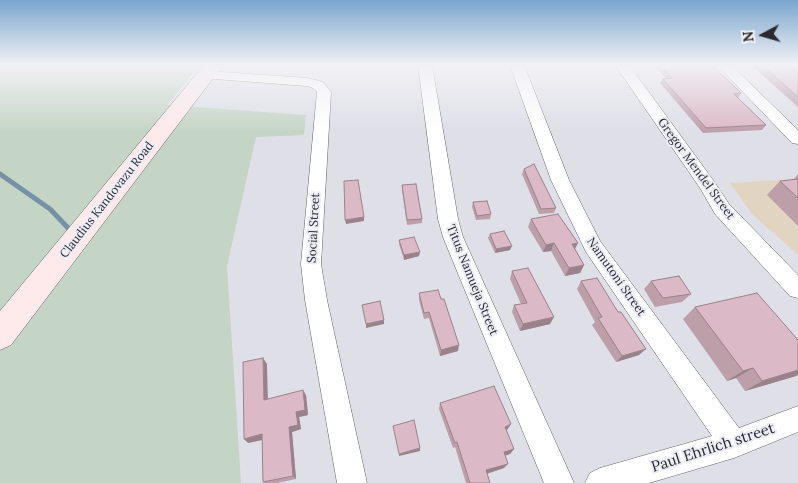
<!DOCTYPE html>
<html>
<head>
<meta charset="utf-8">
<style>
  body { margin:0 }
  #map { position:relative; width:798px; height:483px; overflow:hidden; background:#dfdfe8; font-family:Lora,serif }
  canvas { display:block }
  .north { position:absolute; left:738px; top:10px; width:50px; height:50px; -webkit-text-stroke:4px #ececf6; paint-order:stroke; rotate:264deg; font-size:14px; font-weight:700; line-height:20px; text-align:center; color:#2a2a2e }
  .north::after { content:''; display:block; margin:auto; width:18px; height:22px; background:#2a2a2e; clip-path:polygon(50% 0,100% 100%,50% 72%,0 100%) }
</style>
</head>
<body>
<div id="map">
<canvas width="798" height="483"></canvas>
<div class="north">N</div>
</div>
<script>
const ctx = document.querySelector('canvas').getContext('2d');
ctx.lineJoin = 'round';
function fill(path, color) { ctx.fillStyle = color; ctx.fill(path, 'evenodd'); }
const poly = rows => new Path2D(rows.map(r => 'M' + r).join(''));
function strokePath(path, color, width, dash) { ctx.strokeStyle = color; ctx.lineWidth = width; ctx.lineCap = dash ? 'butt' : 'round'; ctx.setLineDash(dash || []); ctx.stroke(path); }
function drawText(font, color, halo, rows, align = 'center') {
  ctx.font = font + ' Lora,serif'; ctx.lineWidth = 4; ctx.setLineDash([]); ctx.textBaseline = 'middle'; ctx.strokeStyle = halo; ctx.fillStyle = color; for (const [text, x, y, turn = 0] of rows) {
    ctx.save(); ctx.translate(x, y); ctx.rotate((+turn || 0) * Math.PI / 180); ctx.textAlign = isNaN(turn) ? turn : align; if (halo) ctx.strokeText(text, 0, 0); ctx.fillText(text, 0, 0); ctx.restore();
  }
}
const education = poly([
  [798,179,798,255,752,214,730,183]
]);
const green = poly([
  [0,65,200,65,167,105,306,115,304,135,256,137,227,266,241,483,0,483]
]);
const stream = poly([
  [0,174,50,209,71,231]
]);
const street = poly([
  [418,65,432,65,458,219,463,237,574,483,544,483,443,237,438,219,418,65],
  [510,65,524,65,569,180,600,241,739,428,798,406,798,432,734,458,649,483,585,483,590,473,600,468,712,436,586,252,551,180,510,65],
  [615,65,629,65,713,180,729,204,798,275,798,298,790,296,715,214,700,188,615,65],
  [717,65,731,65,798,130,798,144,792,143,717,65],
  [206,71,308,78,323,82,331,92,321,264,327,300,367,483,337,483,305,300,301,264,317,92,313,88,307,86,201,78,199,75,206,71]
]);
const secondary = poly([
  [204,65,223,65,11,345,0,350,0,311,204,65]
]);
const wall = poly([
  [655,65,712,65,741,93,738,98,766,125,762,130,703,133,660,83,663,79,666,78,655,66],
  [748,65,798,65,798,107,751,65],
  [524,169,556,208,554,213,539,214,522,174],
  [798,174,798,226,767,195,780,181,793,180],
  [402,185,422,219,422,223,407,225,402,190],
  [473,202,491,214,490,219,476,220,472,207],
  [531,219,575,249,584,265,580,273,565,276,551,251,543,252,528,227],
  [490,234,510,250,495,253,488,238],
  [399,240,419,256,404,260,399,244],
  [512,271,550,324,520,331,512,312,514,305,521,304,510,279],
  [581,281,639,355,616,362,592,325,595,322,577,289],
  [651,281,691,294,682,302,655,307,644,289],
  [419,293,458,351,440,356,429,318,424,319,419,300],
  [695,307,796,376,745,391,736,378,727,381,683,319],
  [267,364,267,399,306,395,308,415,299,417,301,429,292,432,296,479,277,483,265,483,263,482,262,440,248,443],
  [440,403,507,430,506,430,514,449,510,454,505,456,504,468,487,474,490,483,466,483,455,447,453,448,439,409]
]);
const shadedWall = poly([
  [364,217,364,221,346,224,345,220],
  [554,243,551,251,543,252,546,245],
  [578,243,574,251,572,244],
  [512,246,510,250,495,253,496,249],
  [420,252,419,256,404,260,404,255],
  [584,265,580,273,565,276,569,268],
  [554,317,550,324,520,331,523,324],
  [384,320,384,324,366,328,366,324],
  [459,345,458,351,440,356,441,350],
  [646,349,639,355,616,362,622,356],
  [263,358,267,364,268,405,264,400],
  [753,368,736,378,727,381,743,371],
  [798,370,798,375,796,376,745,391,762,381],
  [303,390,306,395,308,415,299,417,301,429,292,432,296,479,293,476,289,427,296,412],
  [511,424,507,430,502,433,505,427],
  [262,434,266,439,248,443,244,439],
  [420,448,420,451,399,456,399,454],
  [514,449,510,454,500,457,504,452],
  [508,464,504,468,482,475,486,470]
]);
const building = poly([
  [660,65,712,65,741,93,734,94,766,125,706,128,663,79,672,78,660,65],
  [762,65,798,65,798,97,762,65],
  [534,164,556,208,541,209,524,169,534,164],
  [798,179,798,198,780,181,798,179],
  [358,180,364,217,345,220,344,181,358,180],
  [416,184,422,219,407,220,402,185,416,184],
  [487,201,491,214,477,216,473,202,487,201],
  [558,214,578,243,572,244,584,265,569,268,554,243,546,245,531,219,558,214],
  [504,231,512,246,496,249,490,234,504,231],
  [414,237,420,252,404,255,399,240,414,237],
  [528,268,554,317,523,324,514,305,527,303,512,271,528,268],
  [679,276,691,294,663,298,651,281,679,276],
  [597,278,618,312,621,312,646,349,622,356,598,318,602,317,581,281,597,278],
  [438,290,441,299,444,299,459,345,441,350,429,312,424,313,419,293,438,290],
  [757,293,798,340,798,370,762,381,753,368,743,371,695,307,757,293],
  [380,301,384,320,366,324,362,305,380,301],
  [263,358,264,400,303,390,305,410,296,412,298,425,289,427,293,476,263,482,262,434,244,439,243,362,263,358],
  [494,386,511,424,505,427,514,449,504,452,508,464,486,470,490,483,470,483,457,442,455,443,440,403,494,386],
  [414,420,420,448,399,454,393,426,414,420]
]);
const streetNames = [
  ["Gregor Mendel Street",696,169,54],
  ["Claudius Kandovazu Road",107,200,-52],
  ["Social Street",314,228,-87],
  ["Namutoni Street",616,277,55],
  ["Titus Namueja Street",472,280,68]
];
const nearStreetnames = [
  ["Paul Ehrlich street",713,448,-18]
];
fill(education, '#e1d4c1');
fill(green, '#c5d5c5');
strokePath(stream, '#7591a5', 5);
strokePath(street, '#62626a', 1);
strokePath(secondary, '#62626a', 1);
fill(street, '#fff');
fill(secondary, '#feeaeb');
fill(wall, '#bd9faa');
fill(shadedWall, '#9a828b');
fill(building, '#dcb9c6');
strokePath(building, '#9a828b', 1);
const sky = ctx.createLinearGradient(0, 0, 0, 132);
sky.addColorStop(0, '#7aa6cd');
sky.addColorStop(0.49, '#f1f1f5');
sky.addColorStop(1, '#f1f1f500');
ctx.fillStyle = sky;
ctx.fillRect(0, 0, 798, 132);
drawText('12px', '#2a2a2e', '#ececf6', streetNames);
drawText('15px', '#2a2a2e', '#ececf6', nearStreetnames);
</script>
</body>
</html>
